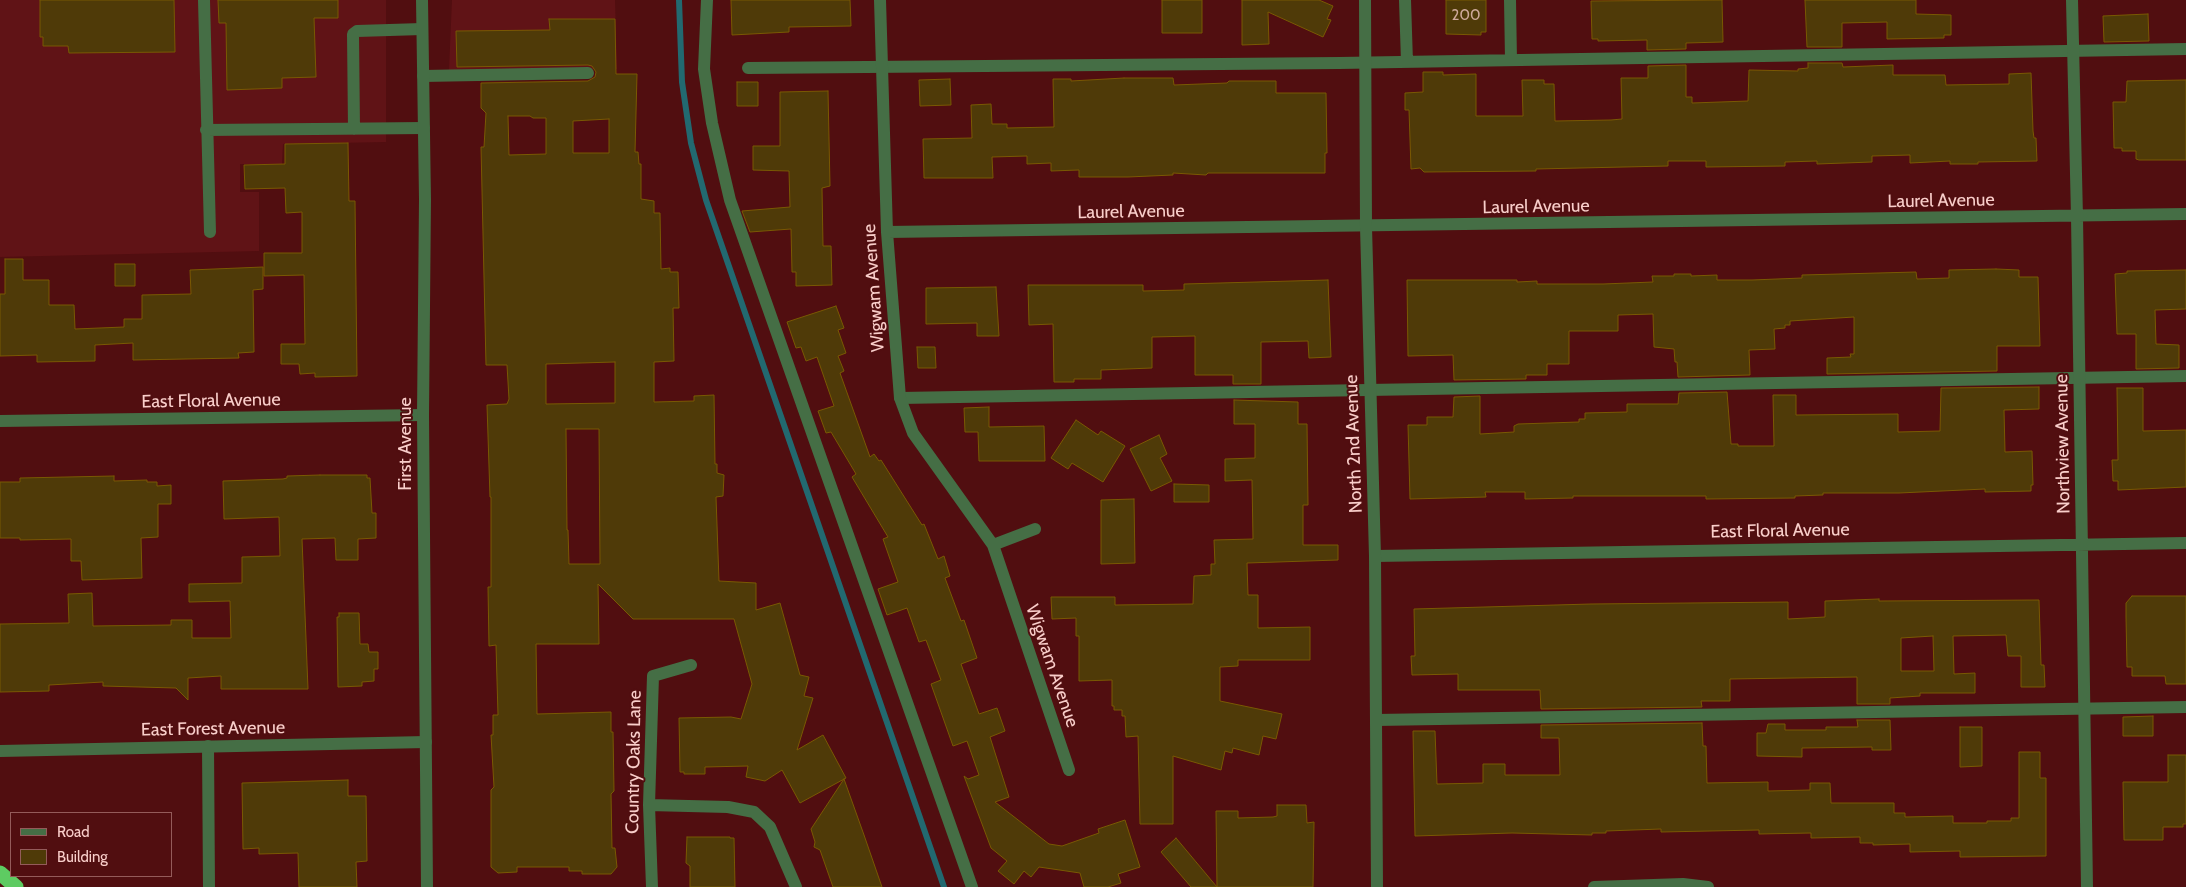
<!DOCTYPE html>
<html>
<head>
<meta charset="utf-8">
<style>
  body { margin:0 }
  #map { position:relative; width:2186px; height:887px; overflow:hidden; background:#510e10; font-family:Cabin,sans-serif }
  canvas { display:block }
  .legend { position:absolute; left:10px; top:812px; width:162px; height:65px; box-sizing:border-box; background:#510e10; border:1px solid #945b5a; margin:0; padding:6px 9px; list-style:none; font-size:15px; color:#f9ceca }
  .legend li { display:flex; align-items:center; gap:10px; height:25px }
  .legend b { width:25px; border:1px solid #945b5a }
</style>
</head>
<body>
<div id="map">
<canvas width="2186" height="887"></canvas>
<ul class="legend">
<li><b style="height:6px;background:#456e45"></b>Road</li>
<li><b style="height:14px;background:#4f3a08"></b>Building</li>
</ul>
</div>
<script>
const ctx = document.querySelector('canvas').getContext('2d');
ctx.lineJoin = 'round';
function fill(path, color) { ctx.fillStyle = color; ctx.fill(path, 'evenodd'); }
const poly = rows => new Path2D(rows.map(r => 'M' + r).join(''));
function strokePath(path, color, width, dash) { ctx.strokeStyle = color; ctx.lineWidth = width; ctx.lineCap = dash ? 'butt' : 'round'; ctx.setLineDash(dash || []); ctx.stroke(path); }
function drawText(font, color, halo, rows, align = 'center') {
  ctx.font = font + ' Cabin,sans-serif'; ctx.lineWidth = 4; ctx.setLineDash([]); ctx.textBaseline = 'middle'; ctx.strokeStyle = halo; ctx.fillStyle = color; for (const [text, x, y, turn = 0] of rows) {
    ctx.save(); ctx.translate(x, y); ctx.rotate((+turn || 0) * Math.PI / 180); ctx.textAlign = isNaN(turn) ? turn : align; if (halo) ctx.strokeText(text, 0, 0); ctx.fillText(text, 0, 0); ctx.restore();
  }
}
const built = poly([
  [0,0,386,0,386,142,283,144,282,164,240,164,240,192,259,192,259,251,0,257],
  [452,0,615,0,617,69,449,70]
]);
const stream = poly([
  [679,0,682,82,691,143,706,200,944,887]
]);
const building = poly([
  [40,0,174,0,175,52,69,53,68,46,43,46,43,37,40,37,40,0],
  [218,0,338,0,338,18,314,18,316,77,282,78,282,88,227,90,226,23,219,23,218,0],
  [731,0,850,0,851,26,789,27,789,32,732,35,731,0],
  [1162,0,1202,0,1202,33,1162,33,1162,0],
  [1242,0,1319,0,1333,6,1327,19,1331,20,1323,37,1268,12,1269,44,1242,45,1242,0],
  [1446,0,1486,0,1486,32,1481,32,1481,35,1446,34,1446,0],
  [1722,0,1723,42,1686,43,1686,49,1647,50,1647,40,1598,41,1598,39,1592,39,1591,1,1722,0],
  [1805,0,1916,0,1916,14,1951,15,1951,35,1944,35,1944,38,1887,39,1887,22,1842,23,1842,47,1807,47,1805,0],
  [2148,14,2149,41,2104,42,2103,16,2148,14],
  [549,19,615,19,616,74,637,74,635,152,638,152,639,164,641,164,641,199,654,201,654,213,660,213,661,269,670,268,670,272,678,272,679,308,673,308,674,361,654,362,654,402,694,401,694,396,714,395,715,464,717,464,717,473,724,475,723,496,716,497,719,581,756,583,756,610,780,603,800,675,809,677,804,696,813,698,797,750,823,735,846,778,800,803,782,770,765,781,746,777,748,766,705,767,705,774,684,774,684,772,680,772,679,718,731,717,741,719,752,684,734,619,633,619,598,584,599,644,536,644,537,714,611,712,611,732,613,732,614,791,611,794,612,848,615,848,617,867,611,874,582,874,582,871,569,871,569,867,517,867,517,872,498,873,491,867,491,790,494,787,491,735,493,735,493,715,498,715,496,645,489,646,488,587,491,587,491,497,490,497,487,405,507,404,509,399,507,365,486,365,481,147,484,147,486,113,481,108,481,83,588,81,595,77,596,72,592,66,588,65,457,67,456,31,550,30,549,19],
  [508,116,530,116,533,118,546,118,546,154,509,155,508,116],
  [609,119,609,153,573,153,573,121,609,119],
  [615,362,615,403,546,404,546,364,615,362],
  [566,429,599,429,600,564,569,564,568,530,567,530,566,429],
  [1808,63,1842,63,1843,67,1893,65,1893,75,1945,75,1946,85,2009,84,2009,74,2031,73,2033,131,2034,138,2036,138,2037,161,1978,162,1978,164,1950,164,1950,161,1910,163,1910,155,1872,156,1872,162,1817,164,1817,161,1785,162,1785,166,1706,167,1706,161,1668,161,1668,166,1536,169,1536,171,1424,172,1420,168,1411,169,1409,110,1405,110,1405,93,1423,92,1423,72,1443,72,1443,75,1476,74,1476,116,1523,116,1522,80,1544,80,1544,84,1554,84,1555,121,1611,120,1622,119,1621,78,1648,78,1648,66,1686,65,1686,97,1692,97,1692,103,1748,101,1749,70,1798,71,1798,69,1808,68,1808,63],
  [1124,78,1173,78,1174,85,1227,83,1229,81,1276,81,1276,93,1326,93,1327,153,1325,153,1325,173,1208,173,1206,175,1173,173,1173,175,1128,177,1079,177,1079,170,1051,171,1051,163,1027,164,1027,156,992,157,993,178,924,178,923,139,972,138,971,105,991,104,992,124,1007,124,1007,128,1054,127,1053,79,1071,79,1071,81,1124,78],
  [950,79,951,105,920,106,919,80,950,79],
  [2186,80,2186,160,2139,160,2136,159,2136,151,2122,151,2122,148,2114,148,2113,102,2126,102,2127,81,2186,80],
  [737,82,758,82,758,106,737,106,737,82],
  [828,91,830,186,822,188,823,246,831,246,832,285,796,286,796,272,792,272,791,229,750,232,742,211,790,207,789,171,753,170,753,146,780,146,780,92,828,91],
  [348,143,349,201,355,201,357,376,315,377,315,373,300,374,299,364,281,364,281,344,305,344,304,275,264,276,264,253,302,253,302,212,286,213,285,188,245,189,244,165,285,164,285,144,348,143],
  [5,259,23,259,23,280,49,280,49,305,74,305,75,329,124,327,124,319,142,319,142,295,191,294,190,270,263,267,263,289,253,290,254,352,238,353,239,358,133,360,133,343,95,345,95,361,37,362,37,355,0,356,0,294,5,294,5,259],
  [115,264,135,264,135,286,115,286,115,264],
  [1996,269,2019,270,2019,277,2038,277,2040,346,1997,346,1997,371,1827,374,1827,358,1851,357,1850,354,1854,354,1854,317,1790,321,1790,325,1785,325,1785,328,1774,329,1775,349,1749,350,1750,375,1678,377,1677,362,1675,362,1674,349,1654,347,1653,314,1618,315,1618,331,1569,331,1569,364,1547,364,1547,375,1526,375,1526,379,1454,380,1453,355,1408,356,1407,280,1517,280,1517,282,1537,281,1537,284,1603,284,1653,282,1652,276,1674,276,1674,274,1691,274,1691,276,1717,275,1717,280,1752,280,1802,278,1802,275,1916,272,1917,279,1949,278,1949,270,1996,269],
  [2186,270,2186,309,2155,310,2156,344,2179,345,2179,368,2136,369,2136,334,2117,334,2115,274,2127,273,2127,271,2186,270],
  [1328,280,1331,357,1309,358,1308,341,1261,342,1261,384,1233,384,1233,375,1195,375,1195,336,1152,337,1152,368,1101,370,1101,379,1074,379,1074,382,1054,382,1053,324,1029,325,1028,285,1143,285,1143,291,1184,290,1184,284,1328,280],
  [996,287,999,336,977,336,977,323,926,324,926,288,996,287],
  [836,306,844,328,838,330,846,353,838,356,844,371,840,373,870,457,874,454,879,461,881,460,922,525,924,524,938,559,944,556,950,576,945,578,961,621,964,620,977,658,961,664,979,714,997,708,1005,731,990,737,1009,797,995,802,1049,844,1062,846,1099,833,1098,829,1125,820,1140,867,1118,874,1121,883,1108,887,1084,887,1080,873,1039,867,1031,877,1024,871,1014,884,998,871,1007,861,991,848,964,776,968,779,979,775,967,741,953,746,931,684,941,680,926,640,919,642,907,608,887,615,878,589,898,582,883,539,888,537,852,477,856,474,831,432,826,433,818,411,834,406,817,357,806,361,801,347,796,348,787,322,836,306],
  [917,347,935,347,936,368,918,368,917,347],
  [2039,387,2039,409,2004,410,2005,452,2032,451,2033,485,2031,485,2031,491,1985,492,1985,489,1899,493,1823,493,1823,495,1795,496,1795,498,1706,499,1706,496,1573,496,1573,498,1525,499,1525,492,1485,492,1486,497,1410,499,1408,425,1427,425,1427,417,1453,417,1454,397,1480,396,1480,434,1514,432,1514,426,1518,424,1579,422,1579,419,1585,419,1585,413,1627,412,1627,404,1678,404,1679,393,1727,392,1731,444,1738,444,1738,446,1774,446,1773,395,1796,395,1796,415,1898,414,1898,432,1940,431,1941,388,2039,387],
  [2117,388,2143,388,2143,431,2186,430,2186,487,2118,490,2118,481,2113,481,2112,460,2118,460,2117,388],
  [1234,400,1298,402,1298,424,1307,424,1308,505,1303,505,1303,545,1338,545,1338,560,1247,563,1248,595,1258,595,1258,628,1310,627,1310,660,1238,660,1238,666,1220,667,1220,701,1282,714,1276,739,1263,736,1259,755,1233,748,1232,753,1225,751,1221,770,1173,756,1173,824,1140,824,1138,736,1126,737,1125,716,1122,716,1122,710,1114,710,1114,706,1112,706,1112,680,1079,681,1079,636,1076,636,1076,618,1052,619,1051,597,1115,597,1115,605,1193,604,1194,576,1211,575,1211,564,1215,564,1214,540,1253,539,1252,480,1225,481,1225,459,1255,458,1255,424,1234,424,1234,400],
  [989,407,989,427,1044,426,1045,461,979,461,978,432,965,432,964,408,989,407],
  [1076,420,1098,435,1101,431,1125,446,1103,482,1072,463,1068,469,1051,458,1076,420],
  [1159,435,1167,454,1160,458,1172,481,1151,491,1130,449,1159,435],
  [320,475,367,475,367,478,370,478,372,513,376,513,376,538,358,539,358,560,336,560,335,538,302,539,308,689,221,689,221,676,188,678,188,700,176,688,103,686,103,682,49,685,49,691,0,692,0,624,69,623,68,594,92,593,93,626,171,625,171,620,192,620,192,638,231,638,230,601,189,602,189,584,242,583,242,557,280,556,279,517,224,519,223,481,283,479,287,478,287,476,320,475],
  [114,476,114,481,147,480,147,482,157,482,157,486,171,485,171,504,158,504,158,537,141,538,142,578,82,580,81,561,71,561,71,539,20,540,20,538,0,538,0,482,20,482,20,478,114,476],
  [1174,484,1209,485,1209,502,1174,502,1174,484],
  [1134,499,1135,563,1101,564,1101,500,1134,499],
  [2132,596,2186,596,2186,684,2166,684,2165,676,2132,676,2132,667,2127,667,2126,617,2126,603,2132,596],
  [1879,599,1879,601,2039,600,2041,665,2044,665,2045,687,2021,687,2021,656,2008,656,2006,635,1953,636,1954,674,1975,673,1975,693,1920,693,1920,696,1890,698,1890,704,1857,704,1857,677,1730,679,1730,701,1701,701,1702,707,1541,709,1540,690,1458,690,1458,674,1412,675,1411,656,1415,656,1414,609,1591,604,1788,602,1788,619,1825,617,1825,601,1879,599],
  [1933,636,1934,671,1901,671,1901,638,1933,636],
  [339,613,359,613,360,644,368,644,369,652,378,652,378,669,374,669,374,681,362,682,362,686,338,687,337,617,339,617,339,613],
  [2153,716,2153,736,2123,736,2123,717,2153,716],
  [1857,720,1890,720,1891,750,1872,750,1872,747,1802,748,1802,757,1757,756,1757,733,1766,733,1768,724,1785,724,1785,730,1826,730,1826,727,1858,727,1857,720],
  [1702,723,1703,746,1706,746,1707,783,1768,782,1768,791,1810,790,1810,783,1830,783,1831,803,1894,803,1894,813,1905,813,1905,817,1953,816,1953,823,1987,823,1987,821,2011,821,2011,818,2019,818,2019,752,2040,752,2040,778,2046,778,2046,856,1960,857,1960,851,1910,852,1910,844,1873,845,1873,843,1860,843,1860,837,1811,838,1811,833,1759,834,1759,830,1661,832,1661,829,1606,831,1606,833,1592,833,1592,835,1512,833,1415,836,1413,731,1435,731,1437,784,1483,783,1483,764,1505,764,1505,775,1560,775,1559,738,1541,738,1541,725,1702,723],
  [1960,727,1982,727,1982,766,1960,767,1960,727],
  [2168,755,2186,755,2186,824,2183,824,2183,827,2163,827,2163,840,2124,840,2123,782,2168,782,2168,755],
  [844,779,864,835,882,887,833,887,820,850,814,847,815,842,811,829,844,779],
  [348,780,348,796,366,796,367,861,356,862,357,887,299,887,298,853,259,854,259,848,243,849,242,783,348,780],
  [1277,805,1306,805,1307,823,1314,822,1313,887,1217,887,1216,811,1238,811,1238,818,1273,817,1277,816,1277,805],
  [687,837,730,837,730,838,734,838,735,887,690,887,690,866,686,863,687,837],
  [1176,838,1217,887,1191,887,1161,852,1176,838]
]);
const service = poly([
  [204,0,210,232],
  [707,0,704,69,712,123,730,200,972,887],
  [1405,0,1407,62],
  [1510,0,1511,60],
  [748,68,1339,63,2186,49],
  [423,76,588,73],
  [354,129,353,34,357,31,422,29],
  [206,130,424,128],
  [900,398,2186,376],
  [1376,720,2186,707],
  [208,746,209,887]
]);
const minor = poly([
  [880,0,887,232,900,398,913,433,993,545,1069,770],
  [2072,0,2077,217,2087,887],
  [887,232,2186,214],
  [0,421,423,415],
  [993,545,1035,529],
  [1375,556,2186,543],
  [0,751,426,742],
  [649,805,728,807,754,812,770,827,796,887],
  [652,887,649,805,653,676,691,665],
  [1594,887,1683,884,1708,887]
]);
const tertiary = poly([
  [422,0,425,199,423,415,427,887],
  [1365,0,1366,227,1375,556,1377,887]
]);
const motorway = poly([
  [0,873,16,887]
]);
const numberNames = [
  ["200",1466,16]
];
const streetNames = [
  ["Laurel Avenue",1941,201,-1],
  ["Laurel Avenue",1536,207,-1],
  ["Laurel Avenue",1131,212,-1],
  ["Wigwam Avenue",874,288,-94],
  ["East Floral Avenue",211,401,-1],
  ["First Avenue",406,444,-90],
  ["North 2nd Avenue",1354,444,-92],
  ["Northview Avenue",2063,444,-91],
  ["East Floral Avenue",1780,531,-1],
  ["Wigwam Avenue",1052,666,71],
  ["East Forest Avenue",213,729,-1],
  ["Country Oaks Lane",634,762,-89]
];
fill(built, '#601316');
strokePath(stream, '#226970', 6);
fill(building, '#4f3a08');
strokePath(building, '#795903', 1);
strokePath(service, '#456e45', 12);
strokePath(minor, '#456e45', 12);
strokePath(tertiary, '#456e45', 12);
strokePath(motorway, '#5ecb62', 15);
drawText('15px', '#cea99a', null, numberNames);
drawText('18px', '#f9ceca', '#510e10', streetNames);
</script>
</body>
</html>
